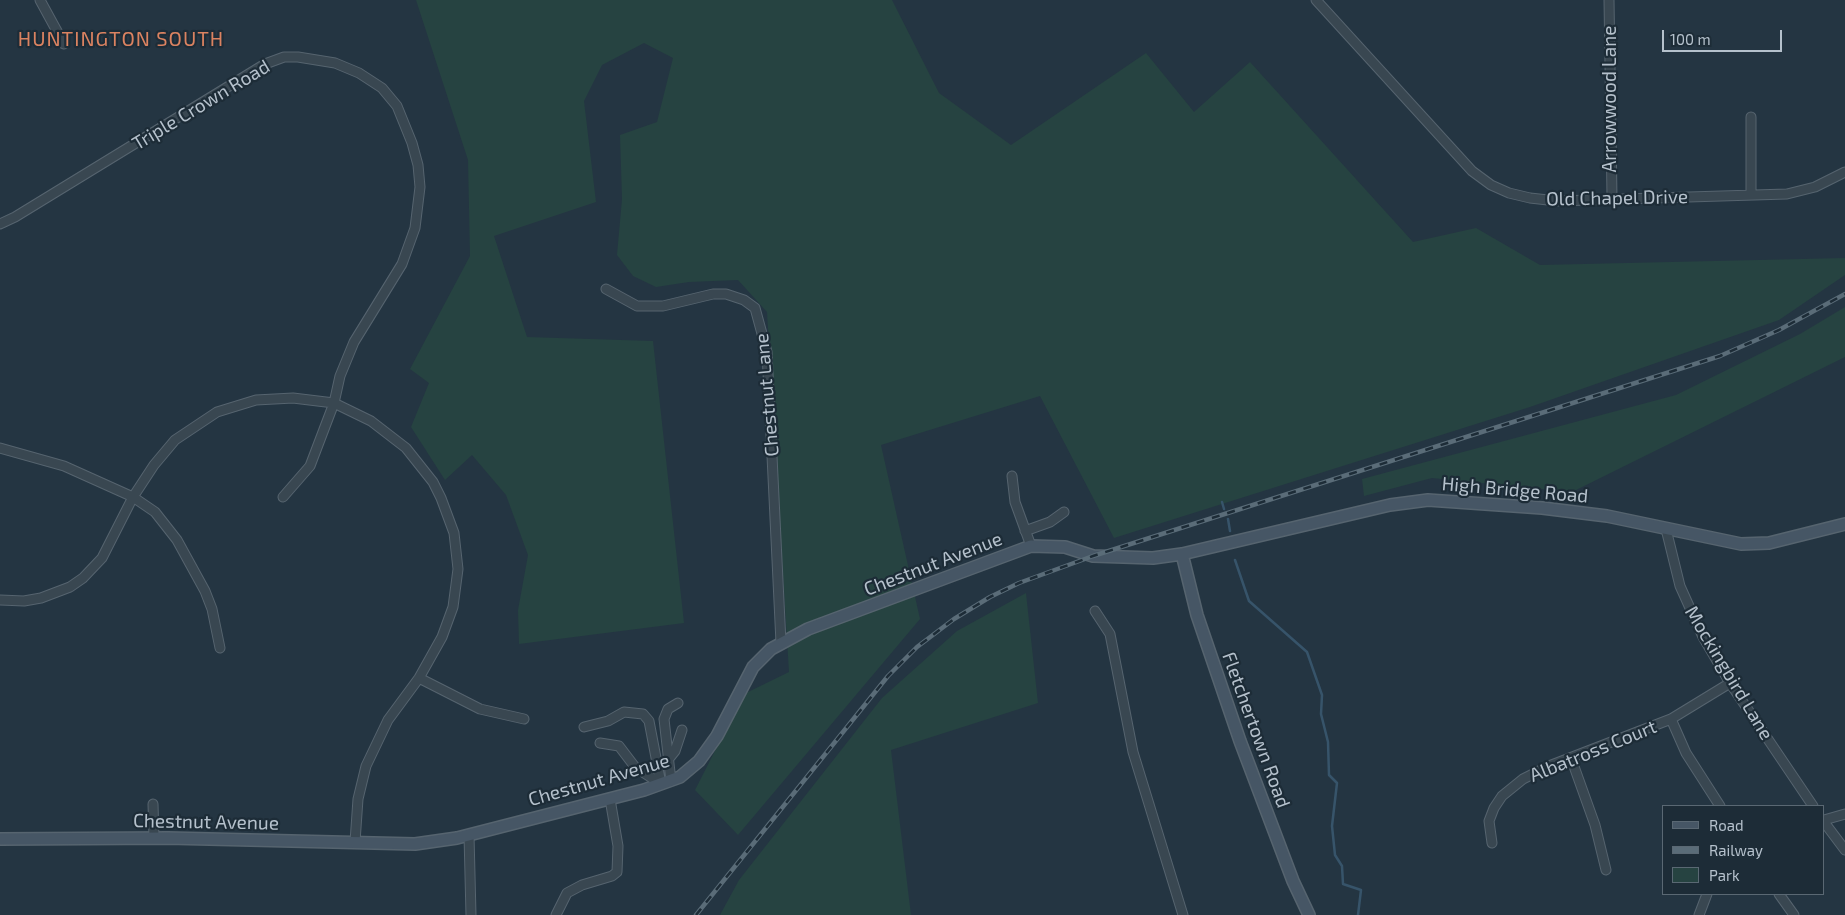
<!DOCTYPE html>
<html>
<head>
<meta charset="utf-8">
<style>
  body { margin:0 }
  #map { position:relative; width:1845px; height:915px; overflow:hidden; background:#243542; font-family:"Exo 2",sans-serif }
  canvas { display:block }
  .legend { position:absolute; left:1662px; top:805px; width:162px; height:90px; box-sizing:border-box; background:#1d2c37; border:1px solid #5a6873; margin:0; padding:6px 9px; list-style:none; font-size:15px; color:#b5c1cc }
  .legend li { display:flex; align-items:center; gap:10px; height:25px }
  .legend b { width:25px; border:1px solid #5a6873 }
  .scale { position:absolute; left:1662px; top:30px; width:120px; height:22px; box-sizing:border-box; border:2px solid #b5c1cc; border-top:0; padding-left:6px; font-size:15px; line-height:18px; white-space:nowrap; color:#b5c1cc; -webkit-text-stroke:4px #1d2c37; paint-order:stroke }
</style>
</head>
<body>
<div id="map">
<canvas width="1845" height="915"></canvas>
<ul class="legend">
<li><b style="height:6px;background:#465665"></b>Road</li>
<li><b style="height:6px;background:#5a6c78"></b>Railway</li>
<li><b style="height:14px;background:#264341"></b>Park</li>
</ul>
<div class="scale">100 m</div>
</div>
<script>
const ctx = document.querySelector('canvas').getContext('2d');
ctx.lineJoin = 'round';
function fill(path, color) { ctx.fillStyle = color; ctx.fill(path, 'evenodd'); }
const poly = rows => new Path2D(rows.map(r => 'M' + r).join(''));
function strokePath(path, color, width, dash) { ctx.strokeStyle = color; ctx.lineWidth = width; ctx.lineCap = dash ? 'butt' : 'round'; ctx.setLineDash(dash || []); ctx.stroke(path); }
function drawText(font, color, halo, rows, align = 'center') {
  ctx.font = font + ' "Exo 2",sans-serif'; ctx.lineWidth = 4.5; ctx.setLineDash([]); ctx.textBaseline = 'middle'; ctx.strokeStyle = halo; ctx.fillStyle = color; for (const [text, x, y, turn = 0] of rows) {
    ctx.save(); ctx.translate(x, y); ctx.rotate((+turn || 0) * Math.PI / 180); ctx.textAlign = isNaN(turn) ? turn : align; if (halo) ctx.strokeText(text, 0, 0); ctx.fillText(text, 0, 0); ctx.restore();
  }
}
const green = poly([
  [416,0,892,0,939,93,1011,145,1146,53,1194,112,1250,62,1413,242,1476,228,1540,265,1845,258,1845,275,1779,320,1530,407,1114,538,1040,396,881,445,920,619,738,835,695,790,744,694,789,672,767,312,738,280,689,282,656,287,633,276,617,255,622,199,620,135,657,122,673,58,644,43,602,65,584,101,596,202,494,236,527,337,653,341,684,623,519,644,518,610,528,555,506,495,472,455,445,480,411,427,429,383,410,369,470,256,468,160],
  [1845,307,1845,357,1572,492,1432,478,1364,496,1362,479,1676,395,1800,334],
  [1026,593,1038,703,891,750,911,915,720,915,739,880,882,698,957,631]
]);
const stream = poly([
  [1222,502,1224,509],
  [1228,519,1230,531],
  [1235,560,1249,601,1307,652,1322,695,1321,714,1328,742,1329,775,1337,783,1332,826,1335,855,1342,866,1343,884,1361,890,1358,915]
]);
const street = poly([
  [40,0,64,44],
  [1316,0,1472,171,1491,185,1509,193,1530,198,1557,201,1787,194,1815,187,1845,172],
  [1609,0,1612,197],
  [1751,117,1751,194],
  [0,224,15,217,265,64,284,57,298,57,335,63,359,73,382,88,397,106,412,143,418,165,420,187,415,228,402,264,354,342,340,376,334,403,310,466,283,497],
  [606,289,637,306,663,306,713,294,726,294,744,300,755,308,767,352,781,643],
  [0,448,64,466,133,497,155,512,177,540,205,591,212,609,220,648],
  [1012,476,1015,502,1031,546],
  [1666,529,1680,586,1703,637,1730,683,1813,806],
  [1025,531,1050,522,1064,512],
  [0,600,24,601,41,598,70,587,83,578,102,558,133,497,154,465,175,440,217,412,256,400,293,398,334,403,371,421,406,448,433,482,441,498,454,533,458,569,453,607,442,637,419,678,388,720,366,766,358,799,355,842],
  [1095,611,1110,634,1133,752,1183,915],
  [419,678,480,709,524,719],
  [1671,719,1686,753,1720,806],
  [584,727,608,721,624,712,643,714,649,721,661,784],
  [600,743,619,746,635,767,661,784],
  [1571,758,1595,825,1606,870],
  [667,761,675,751,682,730],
  [671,781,664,719,668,709,678,703],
  [153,804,154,838],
  [1824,820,1845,814],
  [1824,822,1845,850],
  [469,835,471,915],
  [1492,843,1489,821,1494,808,1502,796,1523,779,1549,766,1671,719,1730,683],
  [1779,894,1794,915],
  [556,915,567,893,582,885,612,876,617,872,618,846,610,799],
  [1699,915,1707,894]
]);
const secondary = poly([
  [1182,554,1197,615,1240,741,1293,881,1309,915],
  [0,839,168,838,415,844,457,838,644,790,680,777,699,761,717,736,753,667,771,649,808,629,1031,546,1065,547,1093,556,1153,558,1182,554,1390,505,1428,500,1542,508,1607,516,1741,544,1769,543,1845,524]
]);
const rail = poly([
  [696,915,888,676,917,647,954,619,990,597,1019,583,1093,556,1720,356,1779,330,1845,294]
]);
const streetNames = [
  ["Arrowwood Lane",1610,99,-90],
  ["Triple Crown Road",201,105,-31],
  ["Old Chapel Drive",1617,198,-1],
  ["Chestnut Lane",767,395,-95],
  ["High Bridge Road",1515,490,5],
  ["Chestnut Avenue",933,564,-21],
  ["Mockingbird Lane",1729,673,59],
  ["Fletchertown Road",1256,730,70],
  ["Albatross Court",1593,751,-22],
  ["Chestnut Avenue",599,780,-16],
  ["Chestnut Avenue",206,822,1]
];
const neighbourhoodNames = [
  ["HUNTINGTON SOUTH",121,39]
];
fill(green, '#264341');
strokePath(stream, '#37546a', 2.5);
strokePath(street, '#56646f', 11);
strokePath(secondary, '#56646f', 14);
strokePath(street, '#394751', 9);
strokePath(secondary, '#465665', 11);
strokePath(rail, '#5a6c78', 4.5);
strokePath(rail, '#1d2c37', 2.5, [8]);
drawText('19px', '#b5c1cc', '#1d2c37', streetNames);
ctx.letterSpacing = '1px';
drawText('20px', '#db8361', '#1d2c37', neighbourhoodNames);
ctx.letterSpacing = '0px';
</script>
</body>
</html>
